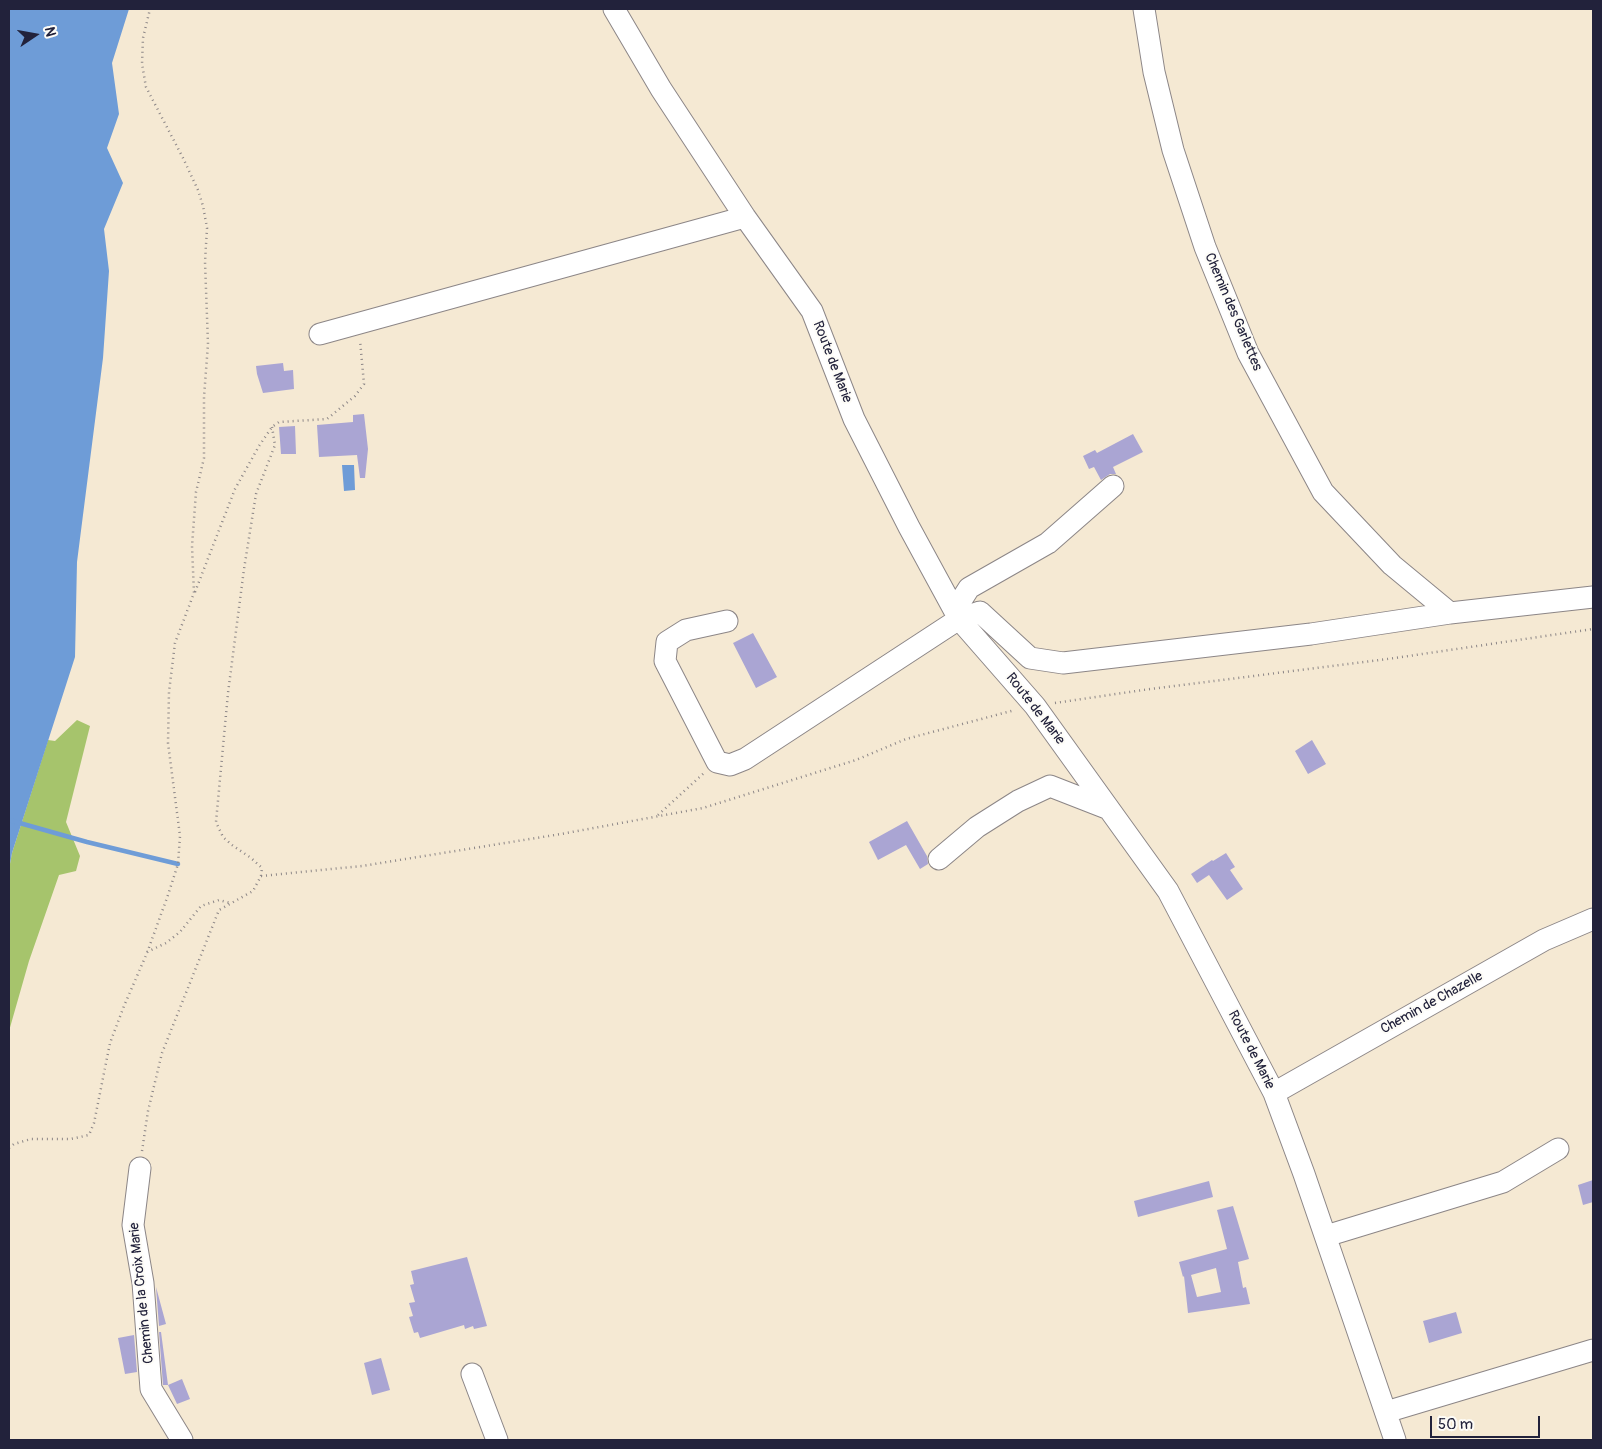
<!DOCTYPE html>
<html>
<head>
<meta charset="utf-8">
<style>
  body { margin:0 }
  #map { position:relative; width:1602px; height:1449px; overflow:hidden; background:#f5e9d3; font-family:Pangolin,sans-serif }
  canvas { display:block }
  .frame { position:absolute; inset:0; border:10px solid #22223b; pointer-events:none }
  .north { position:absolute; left:10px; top:10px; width:50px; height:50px; -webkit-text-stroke:4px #fdfcf7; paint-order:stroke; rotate:78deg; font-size:14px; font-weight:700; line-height:20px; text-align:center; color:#22223b }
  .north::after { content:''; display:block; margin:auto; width:18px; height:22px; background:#22223b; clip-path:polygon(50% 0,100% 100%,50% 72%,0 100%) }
  .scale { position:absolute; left:1430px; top:1416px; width:110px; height:22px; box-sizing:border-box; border:2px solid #22223b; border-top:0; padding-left:6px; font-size:15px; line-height:18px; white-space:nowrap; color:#22223b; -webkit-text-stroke:4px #fdfcf7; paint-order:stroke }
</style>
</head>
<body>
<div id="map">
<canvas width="1602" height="1449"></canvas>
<div class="frame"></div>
<div class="north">N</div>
<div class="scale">50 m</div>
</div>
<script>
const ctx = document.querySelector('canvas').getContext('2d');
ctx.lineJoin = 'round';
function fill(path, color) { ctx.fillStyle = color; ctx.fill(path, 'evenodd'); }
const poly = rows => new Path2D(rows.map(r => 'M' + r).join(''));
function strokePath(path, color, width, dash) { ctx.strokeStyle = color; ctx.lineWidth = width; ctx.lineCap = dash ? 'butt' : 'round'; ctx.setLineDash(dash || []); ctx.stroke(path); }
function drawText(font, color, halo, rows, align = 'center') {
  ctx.font = font + ' Pangolin,sans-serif'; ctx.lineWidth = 4; ctx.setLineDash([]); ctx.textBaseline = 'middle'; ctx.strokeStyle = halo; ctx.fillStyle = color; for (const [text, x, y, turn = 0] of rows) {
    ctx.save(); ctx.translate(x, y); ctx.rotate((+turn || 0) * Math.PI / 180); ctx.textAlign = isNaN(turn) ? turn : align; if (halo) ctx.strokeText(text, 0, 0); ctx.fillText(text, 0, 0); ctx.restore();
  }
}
const green = poly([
  [77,720,90,726,66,822,80,856,76,871,59,875,29,961,9,1031,9,869,12,853,48,740,55,741]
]);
const water = poly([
  [9,9,129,9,112,63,119,114,107,148,123,183,104,229,109,271,103,358,77,562,75,657,12,853,9,869],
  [342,465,354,465,355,490,344,491]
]);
const stream = poly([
  [9,820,87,842,178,864]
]);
const building = poly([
  [283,363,284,371,293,370,294,389,263,393,257,374,256,366],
  [364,414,368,449,365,478,360,478,357,455,319,457,317,425,353,422,353,415],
  [295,426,296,454,281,454,279,427],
  [1133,434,1143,452,1113,467,1116,474,1110,474,1101,480,1094,467,1089,469,1083,456,1095,450,1097,453],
  [753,633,777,677,756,688,733,643],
  [1312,740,1326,764,1308,774,1295,751],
  [907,821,927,856,928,864,920,869,906,845,878,860,869,842],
  [1226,853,1235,867,1230,870,1243,889,1227,900,1209,875,1197,883,1191,874,1212,860,1213,861],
  [1593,1180,1593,1202,1583,1205,1578,1185],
  [1209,1181,1213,1197,1138,1217,1134,1201],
  [1233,1206,1249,1259,1238,1262,1243,1288,1246,1287,1250,1304,1188,1313,1184,1276,1183,1277,1179,1262,1227,1249,1217,1210],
  [1216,1268,1221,1292,1197,1297,1191,1275],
  [467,1257,487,1326,474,1329,473,1326,465,1329,464,1325,420,1338,418,1332,414,1333,409,1317,413,1316,409,1303,415,1302,410,1285,414,1284,411,1271],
  [156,1287,166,1324,159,1326],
  [1456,1312,1462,1333,1429,1343,1423,1321],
  [159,1332,161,1332,168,1385,163,1385],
  [134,1335,137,1372,125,1374,118,1338],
  [381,1358,390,1390,372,1395,364,1363],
  [182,1379,190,1399,177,1404,168,1385]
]);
const path = poly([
  [195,592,235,489,259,446,272,427,279,422,327,419,355,396,364,384,360,340],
  [1055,703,1143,690,1395,658,1593,629],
  [658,815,704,773],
  [261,876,362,866,561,834,703,808,856,760,906,739,1015,710],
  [147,952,166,943,180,932,201,906,219,900,230,903],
  [9,1148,14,1144,31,1139,71,1139,89,1135,94,1123,110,1043,124,1006,147,953,168,895,178,864,180,836,168,743,169,692,175,643,194,593,192,546,196,492,204,458,204,397,208,344,205,262,207,228,203,206,198,190,183,158,146,87,142,64,143,38,150,9],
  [142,1151,148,1111,162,1053,219,910,253,891,261,876,262,868,251,858,232,845,223,837,216,822,228,693,244,569,256,494,275,445,272,427]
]);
const minor = poly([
  [614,9,661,89,745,217,812,311,854,419,909,527,959,619,1035,706,1168,891,1274,1093,1304,1174,1395,1440],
  [1144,9,1154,72,1173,150,1205,247,1248,353,1323,492,1392,565,1450,613],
  [320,334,745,217],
  [955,610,969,588,1048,543,1113,486],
  [727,621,686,630,667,642,665,661,717,762,730,765,745,759,959,619,980,612,1030,658,1063,663,1311,634,1450,613,1593,597],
  [939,859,977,827,1018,801,1050,786,1109,809],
  [1274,1093,1544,940,1593,919],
  [140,1168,133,1225,143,1283,151,1389,182,1440],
  [1326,1236,1503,1182,1558,1149],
  [472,1374,497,1440],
  [1386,1412,1593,1350]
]);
const streetNames = [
  ["Chemin des Garlettes",1233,312,67],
  ["Route de Marie",832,362,69],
  ["Route de Marie",1035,709,52],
  ["Chemin de Chazelle",1432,1003,-29],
  ["Route de Marie",1251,1050,63],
  ["Chemin de la Croix Marie",142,1293,-96]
];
fill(green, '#a6c46c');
fill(water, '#6e9cd7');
strokePath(stream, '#6e9cd7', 4.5);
fill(building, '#aaa5d3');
strokePath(minor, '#8c8687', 23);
strokePath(path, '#8c8687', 2.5, [1, 4]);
strokePath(minor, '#fff', 21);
drawText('14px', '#22223b', '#fdfcf7', streetNames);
</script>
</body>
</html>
